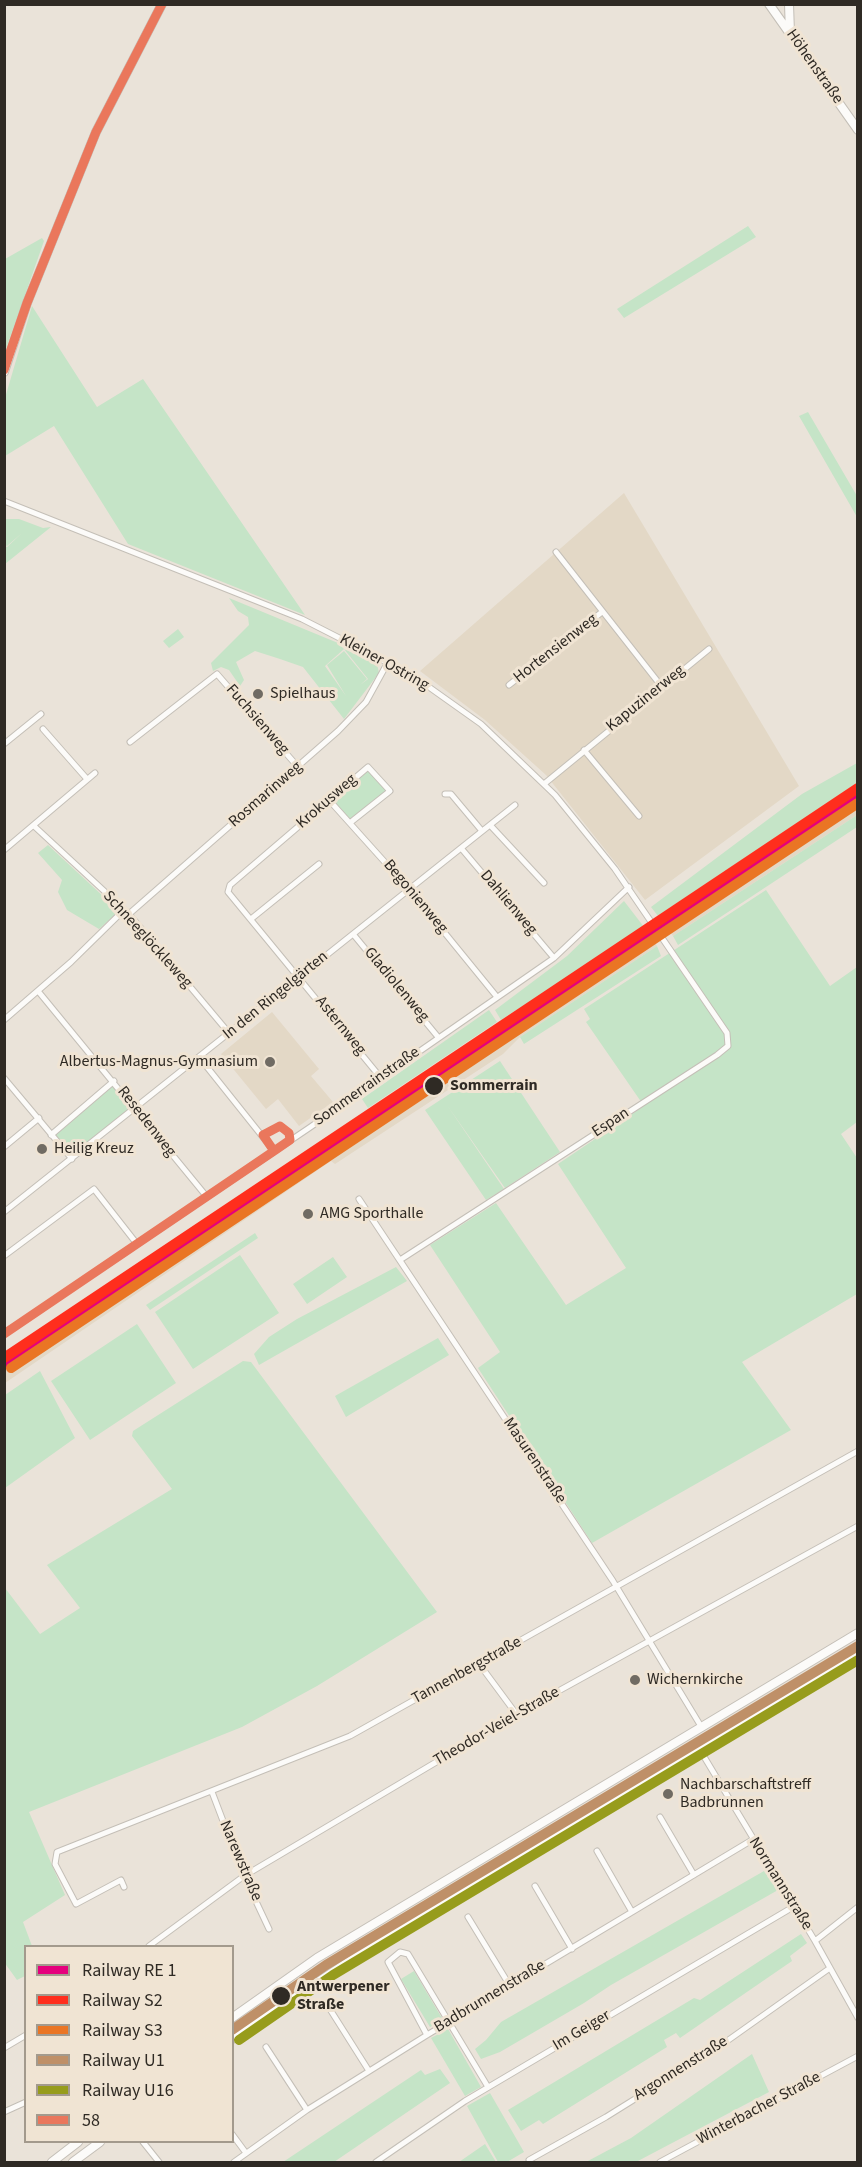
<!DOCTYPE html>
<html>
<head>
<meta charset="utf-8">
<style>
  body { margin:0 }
  #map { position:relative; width:862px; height:2167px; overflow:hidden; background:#eae3d9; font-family:"Source Sans 3",sans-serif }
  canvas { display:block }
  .frame { position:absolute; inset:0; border:6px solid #2f2a24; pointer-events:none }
  .legend { position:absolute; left:24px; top:1945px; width:210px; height:198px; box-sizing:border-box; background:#f0e4d3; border:2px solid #a39a8d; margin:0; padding:8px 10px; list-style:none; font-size:18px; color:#2f2a24 }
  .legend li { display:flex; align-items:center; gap:12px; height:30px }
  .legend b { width:30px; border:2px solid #a39a8d }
</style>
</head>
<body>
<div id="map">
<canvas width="862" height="2167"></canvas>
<div class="frame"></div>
<ul class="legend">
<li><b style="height:8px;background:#e5007d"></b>Railway RE 1</li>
<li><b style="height:8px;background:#ff2e1d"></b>Railway S2</li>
<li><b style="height:8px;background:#ea7524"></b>Railway S3</li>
<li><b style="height:8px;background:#bf9068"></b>Railway U1</li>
<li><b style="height:8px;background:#979c1c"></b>Railway U16</li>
<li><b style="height:8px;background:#ea775c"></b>58</li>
</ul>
</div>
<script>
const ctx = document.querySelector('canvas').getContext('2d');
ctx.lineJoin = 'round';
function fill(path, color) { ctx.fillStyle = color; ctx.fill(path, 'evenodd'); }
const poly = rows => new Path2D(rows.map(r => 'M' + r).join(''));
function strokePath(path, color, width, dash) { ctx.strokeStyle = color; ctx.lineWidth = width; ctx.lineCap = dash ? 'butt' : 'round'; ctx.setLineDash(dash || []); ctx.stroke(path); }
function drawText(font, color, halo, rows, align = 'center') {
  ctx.font = font + ' "Source Sans 3",sans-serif'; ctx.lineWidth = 6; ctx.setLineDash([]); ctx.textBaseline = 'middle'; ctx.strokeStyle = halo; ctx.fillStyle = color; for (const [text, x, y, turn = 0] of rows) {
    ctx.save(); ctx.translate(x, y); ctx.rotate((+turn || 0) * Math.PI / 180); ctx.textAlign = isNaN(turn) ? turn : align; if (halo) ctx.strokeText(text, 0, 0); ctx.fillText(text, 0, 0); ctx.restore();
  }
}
const built = poly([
  [624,493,799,786,645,900,546,775,485,720,420,671],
  [857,783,857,815,673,936,658,916],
  [644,927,657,946,520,1037,503,1054,335,1164,331,1161,5,1383,5,1352,501,1020,516,1010,519,1012],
  [272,1012,319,1069,311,1076,333,1102,299,1126,278,1099,266,1109,221,1054]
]);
const green = poly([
  [748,226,756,237,624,318,617,309],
  [42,238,44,241,5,352,5,259],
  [32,306,97,407,143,379,305,615,128,544,54,426,5,456,5,398],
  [808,412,857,496,857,517,799,416],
  [5,519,19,519,43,528,51,527,5,564,5,546,7,547,22,533,7,546,5,545],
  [229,598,338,643,344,649,325,666,346,696,327,665,344,651,367,679,360,685,368,679,344,649,377,664,379,673,344,719,303,667,280,659,255,651,236,662,244,680,240,686,229,670,221,667,213,671,211,663,249,625,248,617,238,611],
  [178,629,184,637,169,648,163,641],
  [857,763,857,783,658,916,651,907,802,794],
  [368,767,390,791,351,822,329,800],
  [857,815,857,827,678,945,673,936],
  [48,845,119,911,99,929,67,910,58,892,62,880,38,853],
  [766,890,830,986,857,967,857,1122,841,1134,857,1158,857,1294,742,1362,791,1430,592,1543,478,1368,500,1352,430,1245,496,1203,566,1305,626,1268,558,1164,644,1106,586,1022,590,1019,584,1009],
  [624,901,644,927,518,1012,516,1010,501,1020,495,1010,567,956],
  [657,946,661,956,524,1044,520,1037],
  [489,1010,497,1022,368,1108,362,1099],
  [500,1061,560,1152,505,1188,447,1105,504,1189,486,1200,425,1110],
  [114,1081,133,1108,72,1159,51,1135],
  [255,1233,258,1238,150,1310,146,1305],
  [240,1255,279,1313,193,1369,155,1312],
  [333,1257,347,1277,307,1304,293,1284],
  [396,1267,407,1281,259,1365,254,1354,269,1337,297,1319],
  [137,1324,176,1383,90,1440,51,1381],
  [438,1338,449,1355,346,1417,335,1396],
  [243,1361,251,1362,437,1612,317,1686,242,1727,29,1812,65,1895,23,1922,32,1946,26,1946,25,1976,17,1980,4,1962,5,1588,40,1634,80,1608,47,1565,172,1489,132,1436,133,1431],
  [40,1371,75,1438,5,1488,5,1395],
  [764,1871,778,1890,611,1985,584,2003,500,2052,481,2059,475,2049,486,2040,501,2022],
  [801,1934,807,1943,790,1956,792,1961,680,2038,676,2033,664,2040,667,2047,543,2124,539,2120,521,2131,508,2110,694,1998,700,2000],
  [414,1971,443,2020,430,2027,401,1979],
  [448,2029,481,2087,465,2096,431,2038],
  [752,2054,769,2092,636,2162,586,2162,631,2138],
  [440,2069,450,2083,334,2162,283,2162,421,2070,425,2075],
  [490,2093,524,2152,507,2162,498,2162,467,2106],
  [485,2144,496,2162,459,2162]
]);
const street = poly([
  [4,501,302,619,412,675,481,724,555,795,615,869,727,1033,728,1046,717,1055,400,1260],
  [556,552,662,687],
  [509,685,602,612],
  [43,729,87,779],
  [130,742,217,674,298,767],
  [4,744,41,714],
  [584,750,639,816],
  [544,784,709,649],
  [445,794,451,794,482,831],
  [329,800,409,889,497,997],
  [351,822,390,791,368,767,230,885,228,892,381,1078],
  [490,825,544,883],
  [34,826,129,914,229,1033],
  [461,848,554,958],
  [4,850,95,773],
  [129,914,338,731,366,702,388,662],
  [251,919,319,864],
  [353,934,438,1037],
  [38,991,207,1197],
  [4,1020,71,962,124,910],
  [199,1057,274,1151],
  [4,1078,72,1159],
  [51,1135,114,1081],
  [4,1147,39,1118],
  [359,1199,613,1581,702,1728],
  [4,1212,515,805],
  [4,1256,94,1189,137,1244],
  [4,1334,309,1128,554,958,629,887],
  [480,1665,517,1715],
  [700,1750,815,1941,858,2018],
  [212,1792,244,1876,269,1929],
  [660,1817,694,1875],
  [597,1851,632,1912],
  [535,1886,572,1949],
  [124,1887,121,1880,76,1904,55,1864,57,1852,350,1736,858,1451],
  [468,1917,510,1986],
  [815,1941,858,1907],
  [149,1946,244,1876,524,1710,858,1526],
  [326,2003,369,2071],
  [427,2035,388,1962,400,1952,408,1954,488,2087],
  [266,2047,307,2110],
  [4,2048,26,2035],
  [4,2112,26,2102],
  [232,2134,246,2153],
  [143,2142,159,2162],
  [234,2162,307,2110,427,2035,752,1840],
  [376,2162,465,2101,793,1907],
  [530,2162,529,2160,606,2117,720,2046,830,1968],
  [660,2162,858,2056]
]);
const secondary = poly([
  [769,4,858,130],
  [789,4,790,33],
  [4,372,27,303,96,132,162,4],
  [232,2018,317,1958,858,1633],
  [232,2039,384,1938,858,1655],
  [52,2162,78,2142],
  [73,2162,100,2142]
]);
const bus1 = poly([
  [4,370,27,303,96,132,162,4],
  [280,1126,289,1133,290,1140,274,1151,263,1135,280,1126],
  [4,1334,274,1151]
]);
const rail1 = poly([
  [4,1363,858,793]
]);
const rail2 = poly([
  [4,1358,858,788]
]);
const rail3 = poly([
  [11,1368,858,803]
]);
const rail4 = poly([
  [232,2030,326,1965,858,1646]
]);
const rail5 = poly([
  [239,2040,333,1975,858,1660]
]);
const markers = [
  [258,694,6,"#706b63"],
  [270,1062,6,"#706b63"],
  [434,1086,10,"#2f2a24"],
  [42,1149,6,"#706b63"],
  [308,1214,6,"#706b63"],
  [635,1680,6,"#706b63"],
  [668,1794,6,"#706b63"],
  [281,1996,10,"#2f2a24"]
];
const streetNames = [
  ["Höhenstraße",814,67,55],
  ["Hortensienweg",556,649,-38],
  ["Kleiner Ostring",384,663,29],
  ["Kapuzinerweg",646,699,-39],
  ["Fuchsienweg",257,720,49],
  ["Rosmarinweg",266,795,-41],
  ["Krokusweg",327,802,-41],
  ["Begonienweg",415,897,50],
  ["Dahlienweg",508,903,50],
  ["Schneeglöckleweg",147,940,48],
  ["Gladiolenweg",396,985,50],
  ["In den Ringelgärten",276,996,-39],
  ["Asternweg",340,1026,51],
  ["Sommerrainstraße",367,1087,-35],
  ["Resedenweg",146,1122,52],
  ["Espan",611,1123,-33],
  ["Masurenstraße",534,1461,56],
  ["Tannenbergstraße",467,1671,-29],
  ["Theodor-Veiel-Straße",497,1727,-30],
  ["Narewstraße",240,1861,67],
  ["Normannstraße",780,1884,58],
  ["Badbrunnenstraße",490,1997,-31],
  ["Im Geiger",582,2031,-31],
  ["Argonnenstraße",681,2069,-32],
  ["Winterbacher Straße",759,2109,-28]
];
const poiNames = [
  ["Spielhaus",270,694],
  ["Albertus-Magnus-Gymnasium",258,1062,"right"],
  ["Heilig Kreuz",54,1149],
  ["AMG Sporthalle",320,1214],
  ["Wichernkirche",647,1680],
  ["Nachbarschaftstreff",680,1785],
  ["Badbrunnen",680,1803]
];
const stopNames = [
  ["Sommerrain",450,1086],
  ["Antwerpener",297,1987],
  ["Straße",297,2005]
];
fill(built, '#e3d8c6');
fill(green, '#c5e4c7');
strokePath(street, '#c4bfb7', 7);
strokePath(secondary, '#c4bfb7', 10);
strokePath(street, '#fcfbf9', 5);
strokePath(secondary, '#fcfbf9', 8);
strokePath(bus1, '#ea775c', 9);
strokePath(rail1, '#e5007d', 10);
strokePath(rail2, '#ff2e1d', 10);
strokePath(rail3, '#ea7524', 10);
strokePath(rail4, '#bf9068', 10);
strokePath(rail5, '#979c1c', 10);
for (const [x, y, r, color] of markers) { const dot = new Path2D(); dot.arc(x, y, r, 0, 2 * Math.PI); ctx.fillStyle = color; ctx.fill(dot); strokePath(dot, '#f0e4d3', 2); }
drawText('16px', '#2f2a24', '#f0e4d3', streetNames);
drawText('16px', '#2f2a24', '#f0e4d3', poiNames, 'left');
drawText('bold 16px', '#2f2a24', '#f0e4d3', stopNames, 'left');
</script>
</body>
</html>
